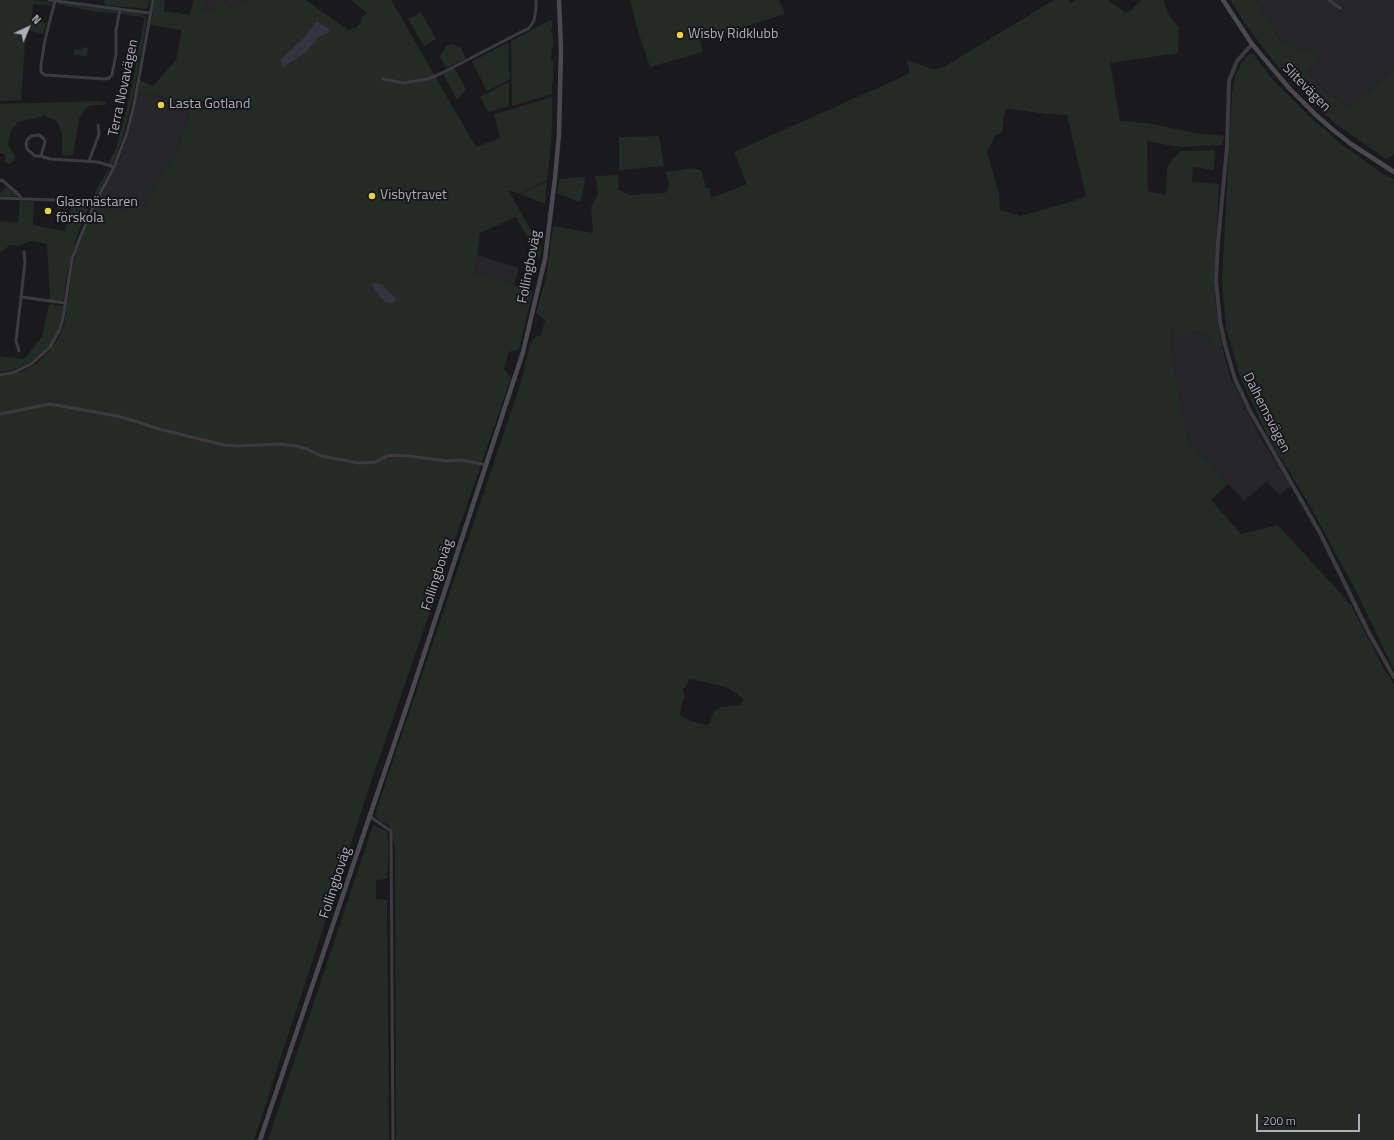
<!DOCTYPE html>
<html>
<head>
<meta charset="utf-8">
<style>
  body { margin:0 }
  #map { position:relative; width:1394px; height:1140px; overflow:hidden; background:#1a191b; font-family:"Titillium Web",sans-serif }
  canvas { display:block }
  .north { position:absolute; left:8px; top:8px; width:40px; height:40px; -webkit-text-stroke:3px #151416; paint-order:stroke; rotate:44deg; font-size:11px; font-weight:700; line-height:16px; text-align:center; color:#acaeba }
  .north::after { content:''; display:block; margin:auto; width:14px; height:18px; background:#acaeba; clip-path:polygon(50% 0,100% 100%,50% 72%,0 100%) }
  .scale { position:absolute; left:1256px; top:1114px; width:104px; height:18px; box-sizing:border-box; border:2px solid #acaeba; border-top:0; padding-left:5px; font-size:12px; line-height:14px; white-space:nowrap; color:#acaeba; -webkit-text-stroke:3px #151416; paint-order:stroke }
</style>
</head>
<body>
<div id="map">
<canvas width="1394" height="1140"></canvas>
<div class="north">N</div>
<div class="scale">200 m</div>
</div>
<script>
const ctx = document.querySelector('canvas').getContext('2d');
ctx.lineJoin = 'round';
function fill(path, color) { ctx.fillStyle = color; ctx.fill(path, 'evenodd'); }
const poly = rows => new Path2D(rows.map(r => 'M' + r).join(''));
function strokePath(path, color, width, dash) { ctx.strokeStyle = color; ctx.lineWidth = width; ctx.lineCap = dash ? 'butt' : 'round'; ctx.setLineDash(dash || []); ctx.stroke(path); }
function drawText(font, color, halo, rows, align = 'center') {
  ctx.font = font + ' "Titillium Web",sans-serif'; ctx.lineWidth = 3.5; ctx.setLineDash([]); ctx.textBaseline = 'middle'; ctx.strokeStyle = halo; ctx.fillStyle = color; for (const [text, x, y, turn = 0] of rows) {
    ctx.save(); ctx.translate(x, y); ctx.rotate((+turn || 0) * Math.PI / 180); ctx.textAlign = isNaN(turn) ? turn : align; if (halo) ctx.strokeText(text, 0, 0); ctx.fillText(text, 0, 0); ctx.restore();
  }
}
const built = poly([
  [202,0,216,0,216,13,206,13,202,9],
  [224,0,249,0,242,6,228,8],
  [1256,0,1394,0,1394,70,1349,108,1317,84,1307,71,1319,56,1281,42],
  [138,92,192,103,179,147,144,205,125,209,118,216,94,207,115,168,124,147,131,124],
  [477,255,519,268,514,285,475,272],
  [1171,328,1182,339,1187,337,1194,331,1202,332,1210,338,1215,349,1222,347,1230,377,1262,440,1292,487,1285,490,1280,495,1266,482,1243,502,1240,496,1188,443,1172,360]
]);
const green = poly([
  [0,0,36,0,49,2,52,4,49,5,33,4,32,20,47,23,43,34,28,30,25,44,21,100,0,101],
  [104,0,150,0,149,6,146,9,105,5],
  [155,0,165,0,164,11,190,15,193,0,202,0,202,9,207,13,216,13,216,0,224,0,228,8,242,6,249,0,306,0,348,30,355,28,361,23,361,18,367,13,352,1,353,0,391,0,476,147,500,138,494,114,552,97,552,113,551,114,552,115,552,130,551,130,552,131,551,146,549,147,550,148,550,154,547,180,519,194,508,190,541,247,540,259,516,217,480,233,475,272,533,291,519,349,509,352,504,369,511,378,371,782,254,1140,0,1140,0,377,22,372,38,362,50,350,60,335,64,325,72,269,79,240,94,207,118,215,125,209,144,205,179,147,192,103,138,92,140,80,153,86,176,60,182,30,150,25],
  [630,0,779,0,785,14,700,41,703,52,650,67,637,28],
  [1054,0,1068,0,1071,3,1075,0,1108,0,1125,12,1129,12,1142,0,1163,0,1169,15,1179,28,1178,53,1110,63,1120,121,1147,123,1195,133,1224,136,1222,145,1178,147,1147,141,1148,191,1166,195,1167,168,1172,160,1181,151,1215,150,1214,170,1193,167,1192,182,1219,184,1214,281,1216,308,1222,347,1215,349,1210,338,1202,332,1194,331,1187,337,1182,339,1171,328,1172,360,1188,442,1228,484,1211,500,1241,534,1278,525,1351,605,1384,669,1394,684,1394,1140,396,1140,395,847,390,826,379,820,375,814,521,382,530,345,535,337,541,335,545,320,536,313,546,278,553,226,593,233,591,207,598,193,595,176,618,175,619,190,629,195,665,193,669,186,666,172,694,168,700,170,702,172,706,188,709,188,711,198,747,184,734,152,909,74,909,68,906,60,933,69,942,68],
  [1008,109,1049,114,1067,115,1086,196,1073,201,1021,216,1000,210,999,194,987,152,995,136,1002,132,1005,111],
  [690,679,726,687,743,698,741,705,721,707,713,712,710,723,705,725,691,721,680,715,681,706,685,697,683,690],
  [1230,0,1256,0,1281,42,1320,56,1307,71,1317,84,1349,108,1394,70,1394,154,1393,156,1386,159,1337,125,1317,107,1277,66,1244,22],
  [58,3,116,10,117,13,97,12,56,4],
  [123,11,142,14,146,17,147,20,134,92,124,134,114,162,112,164,108,164,115,151,130,96,144,20,143,17,121,14],
  [421,12,436,39,424,46,408,19],
  [550,20,552,21,552,29,551,30,553,38,553,47,551,49,552,50,551,60,553,61,553,70,551,71,553,72,553,82,551,83,552,84,552,94,512,106,511,41],
  [507,43,509,44,509,51,508,52,509,53,508,61,509,62,509,70,508,71,510,72,509,80,487,91,472,62,473,61],
  [452,44,461,48,466,58,446,68,439,55,443,52,446,46],
  [83,47,88,48,87,56,73,55,74,49,83,50],
  [1253,54,1273,80,1309,116,1340,143,1382,173,1394,179,1394,670,1357,593,1309,504,1268,437,1240,376,1226,328,1222,279,1232,93,1235,77,1241,64,1248,55],
  [454,68,466,89,457,100,443,74],
  [509,82,509,106,488,112,480,97],
  [100,101,107,103,105,105,91,105,86,108,79,119,73,155,62,155,62,135,58,122,44,116,18,122,11,131,8,145,16,158,10,164,5,162,5,155,0,153,0,104],
  [659,136,664,166,619,170,619,137],
  [109,168,109,172,94,201,89,203],
  [585,177,583,192,580,202,557,193,559,179],
  [547,181,545,204,520,194],
  [6,186,16,194,17,196,0,196,0,194],
  [20,200,34,202,33,225,65,231,72,204,85,206,88,209,76,239,67,275,64,299,61,301,50,300,47,244,30,241,18,246,10,245,0,253,0,221,18,223],
  [49,304,62,306,64,308,60,326,53,340,46,349,32,361,20,368,13,370,0,372,0,356,24,359,42,337],
  [373,825,387,831,389,848,387,879,376,880,376,899,387,900,389,1140,268,1140]
]);
const water = poly([
  [317,21,330,30,326,34,320,36,305,53,282,68,281,59,303,39],
  [374,283,377,283,382,285,396,298,395,300,392,303,386,302,380,297,372,285]
]);
const minor = poly([
  [49,0,150,13],
  [1329,0,1340,8],
  [55,1,45,40,41,65,41,72,45,75,105,79,109,78,112,75,116,54,116,30,120,9],
  [383,79,403,83,428,79,440,74,529,28,534,21,536,8,536,0],
  [41,156,45,142,44,139,39,135,31,136,27,140,26,145,27,149,35,156,41,156,50,159,98,162,114,167],
  [89,161,99,134,98,125],
  [0,181,2,180,18,194,21,198],
  [0,198,54,200,84,204,93,207],
  [21,297,66,303],
  [19,351,16,341,25,262,24,252],
  [0,375,15,372,31,364,50,347,60,329,63,318,72,259,79,240,93,207,114,167,127,133,134,105,153,0],
  [0,414,50,404,117,416,138,422,159,429,224,445,239,446,280,444,296,446,307,449,321,456,359,463,376,462,387,456,394,455,409,456,446,461,461,460,486,465],
  [369,816,391,831,393,1140]
]);
const tertiary = poly([
  [1252,44,1237,61,1229,81,1227,147,1218,242,1216,281,1220,321,1225,345,1235,379,1250,411,1320,533,1370,635,1394,677]
]);
const secondary = poly([
  [1223,0,1252,44,1289,88,1316,115,1332,129,1351,144,1394,172],
  [260,1140,408,703,523,352,545,259,555,178,559,134,561,48,559,0]
]);
const markers = [
  [680,35,4,"#ead343"],
  [161,105,4,"#ead343"],
  [372,196,4,"#ead343"],
  [48,211,4,"#ead343"]
];
const poiNames = [
  ["Wisby Ridklubb",688,35],
  ["Lasta Gotland",169,105],
  ["Visbytravet",380,196],
  ["Glasmästaren",56,203],
  ["förskola",56,219]
];
const streetNames = [
  ["Terra Novavägen",124,88,-78],
  ["Slitevägen",1306,88,45],
  ["Follingboväg",530,267,-79],
  ["Dalhemsvägen",1266,413,63],
  ["Follingboväg",438,575,-72],
  ["Follingboväg",336,883,-72]
];
fill(built, '#262528');
fill(green, '#232b26');
fill(water, '#30353f');
strokePath(minor, '#3b3b40', 3);
strokePath(tertiary, '#3b3b40', 4);
strokePath(secondary, '#494950', 4.5);
for (const [x, y, r, color] of markers) { const dot = new Path2D(); dot.arc(x, y, r, 0, 2 * Math.PI); ctx.fillStyle = color; ctx.fill(dot); strokePath(dot, '#151416', 1.5); }
drawText('14px', '#acaeba', '#151416', poiNames, 'left');
drawText('14px', '#acaeba', '#151416', streetNames);
</script>
</body>
</html>
